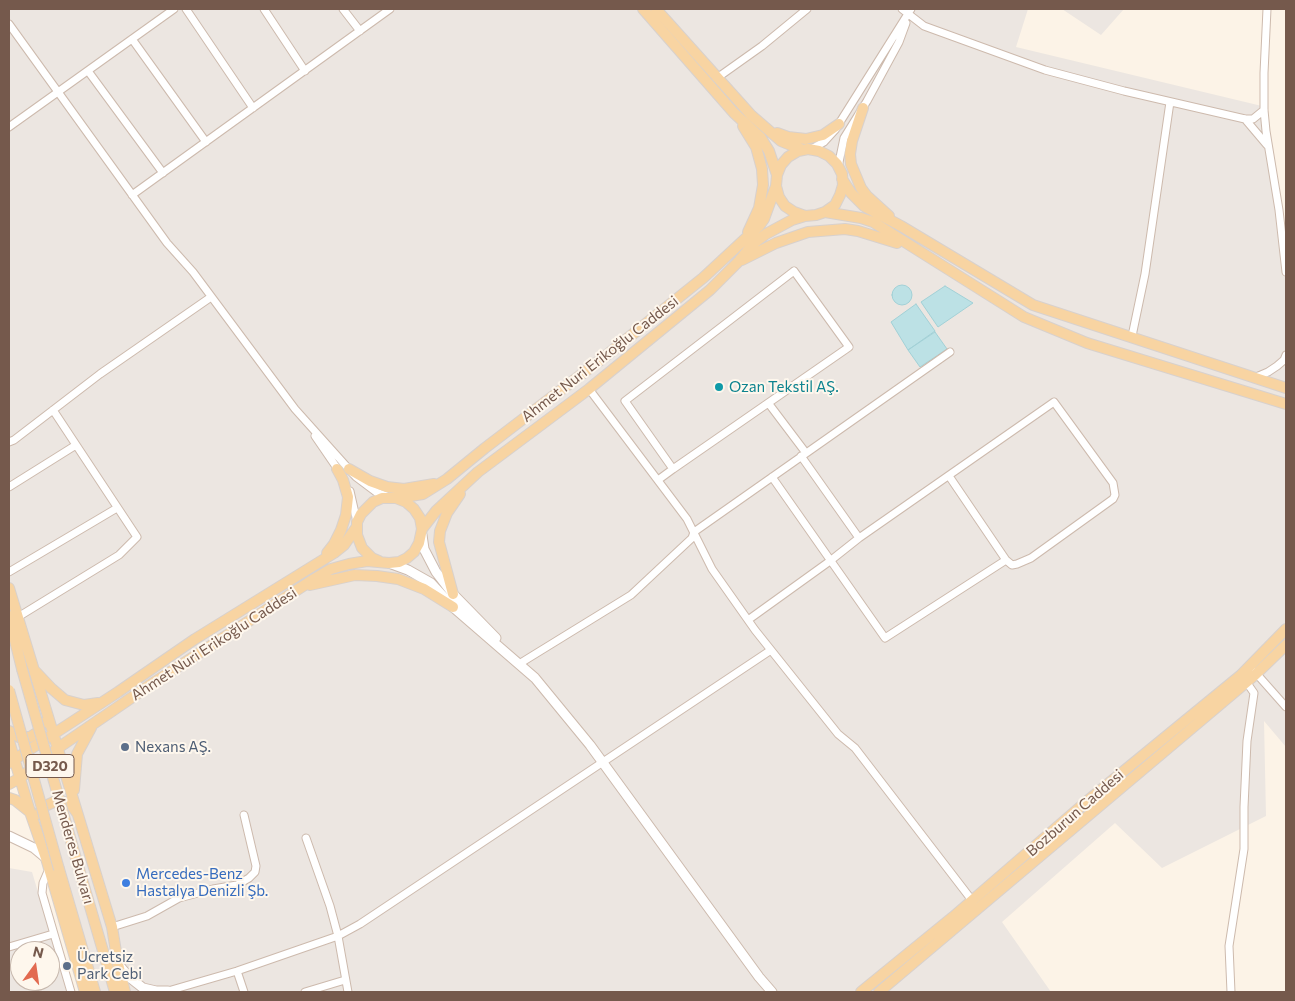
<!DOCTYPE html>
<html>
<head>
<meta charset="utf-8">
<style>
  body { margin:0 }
  #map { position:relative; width:1295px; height:1001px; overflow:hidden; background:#fcf3e7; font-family:Commissioner,sans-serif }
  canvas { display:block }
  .frame { position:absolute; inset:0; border:10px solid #75594c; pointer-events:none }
  .north { position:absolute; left:10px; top:941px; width:50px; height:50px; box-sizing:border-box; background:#fef7ed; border:1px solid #c7b8ad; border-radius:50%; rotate:14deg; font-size:14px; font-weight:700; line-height:20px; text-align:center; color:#75594c }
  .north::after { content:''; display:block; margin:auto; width:18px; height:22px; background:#e26a50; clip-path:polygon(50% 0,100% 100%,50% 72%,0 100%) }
</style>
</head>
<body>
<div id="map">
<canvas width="1295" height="1001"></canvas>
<div class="frame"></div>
<div class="north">N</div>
</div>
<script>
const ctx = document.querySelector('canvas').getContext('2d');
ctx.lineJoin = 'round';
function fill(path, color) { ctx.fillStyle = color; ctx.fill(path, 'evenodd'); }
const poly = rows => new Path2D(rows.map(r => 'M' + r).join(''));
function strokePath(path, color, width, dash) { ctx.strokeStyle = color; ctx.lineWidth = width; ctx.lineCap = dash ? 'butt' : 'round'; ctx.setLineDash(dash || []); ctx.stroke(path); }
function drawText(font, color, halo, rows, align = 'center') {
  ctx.font = font + ' Commissioner,sans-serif'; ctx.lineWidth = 4; ctx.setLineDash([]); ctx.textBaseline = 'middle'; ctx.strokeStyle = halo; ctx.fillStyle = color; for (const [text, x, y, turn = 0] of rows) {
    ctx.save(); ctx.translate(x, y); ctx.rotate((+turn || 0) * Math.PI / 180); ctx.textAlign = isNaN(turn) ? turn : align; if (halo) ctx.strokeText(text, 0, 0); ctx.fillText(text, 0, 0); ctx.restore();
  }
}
const industrial = poly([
  [9,9,1028,9,1016,47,1266,107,1286,240,1286,747,1264,721,1266,816,1162,868,1115,823,1002,922,1051,992,90,992,9,725],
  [1062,9,1124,9,1101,35],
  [9,868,32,872,68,992,9,992],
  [20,951,50,951,50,981,20,981]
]);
const water = poly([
  '892 295a10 10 0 1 1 20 0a10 10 0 1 1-20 0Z',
  [945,286,973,303,938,327,921,302,945,286],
  [916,304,935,331,908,350,891,322,916,304],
  [935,332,947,349,920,367,908,350,935,332]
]);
const minor = poly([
  [186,9,253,108],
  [264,9,305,71],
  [343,9,360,31],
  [902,9,924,26,1045,70,1124,91,1245,119,1253,119,1264,110],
  [1267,9,1264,73,1264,110,1266,131,1279,210,1286,272],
  [9,24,167,243,193,272,295,409,356,477,376,492,389,497],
  [132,39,206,142],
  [88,71,163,173],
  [717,78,762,46,807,9],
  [1245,119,1267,145],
  [9,127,174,9],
  [811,149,824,142,835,130,911,9],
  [838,167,844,138,867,101,899,42,906,23],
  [132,195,390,9],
  [794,271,849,347,673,469,625,401,794,271],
  [1132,336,1145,274,1170,102],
  [1254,378,1268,372,1277,366,1284,360,1286,355],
  [589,389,687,519,712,569,755,630,838,734,855,748,971,899],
  [769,404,806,453],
  [315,436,339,471],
  [9,442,14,440,100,374,211,297],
  [801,456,859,538,1054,402,1113,483,1115,495,1113,499,1031,558,1017,564,1012,565,1006,560,949,476],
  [772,477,885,638,1006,560],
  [658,480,673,469],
  [9,487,76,445],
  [350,491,357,522],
  [9,572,117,508],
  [18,617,119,555,137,537,53,410],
  [748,620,830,561,859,538],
  [519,664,631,595,692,538,694,532,950,352],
  [1255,672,1286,707],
  [306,838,330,906,338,936,348,992],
  [49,869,43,883,42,893,71,992],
  [112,927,147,916,179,898,213,889,237,885,249,878,255,872,256,866,244,815],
  [9,947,53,934],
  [237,971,244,992],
  [168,991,237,971,338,936,360,924,771,650],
  [305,992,345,980],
  [1231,992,1229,946,1244,849,1244,807,1247,741,1254,693,1247,683]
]);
const tertiary = poly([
  [422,535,424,549,436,572,453,594,496,638],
  [389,563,408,570,431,583,453,607,535,678,590,745,759,977,772,992],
  [9,836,34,848,46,858],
  [118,964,129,977,143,988,156,991,168,991]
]);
const primary = poly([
  [643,9,734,113,761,138,769,151,777,175],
  [656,9,751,115,781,141,803,150],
  [863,108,852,141,850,154,851,164,861,188,867,196,889,216],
  [743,126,756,147,762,169,763,185,759,208,748,232],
  [777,133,788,137,806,139,823,135,839,124],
  [842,179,851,193,864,206,901,226,1033,305,1286,388],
  [825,212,861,218,873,222,1024,317,1087,343,1286,404],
  [742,260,776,243,808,232,845,229,858,231,897,243],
  [349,469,370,481,387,487,404,489,434,484],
  [398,498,423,494,447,479,485,448,603,358,703,278,759,226,764,219,776,186],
  [422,529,436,511,478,472,589,389,710,290,739,261,754,243,766,234,792,220,805,216,816,215,825,212,835,205,840,195,843,185,842,174,837,164,829,156,819,151,808,149,798,151,788,157,781,165,777,175,776,186,779,197,785,206,794,212,805,216],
  [327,553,334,544,341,530,346,515,348,497,343,480,337,469],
  [310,585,355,575,377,576,398,579,424,589,453,607],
  [9,588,112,927,118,964,125,992],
  [453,594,439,542,440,531,447,513,460,494],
  [9,616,22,669],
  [35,671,51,688,65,700,84,705,98,703],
  [9,731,19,737,30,737,38,732,42,723],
  [9,741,30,812,46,858,85,992],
  [9,763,118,692,195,639,334,553,344,545,356,528],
  [9,784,20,778,58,748,153,683,314,579,331,569,349,564,367,561,389,563,399,562,407,558,414,552,419,543,422,529,420,518,414,509,406,502,396,498,382,498,373,502,361,514,357,522,357,535,362,548,372,558,379,561],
  [74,790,77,754,91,728],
  [9,798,15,800,30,812],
  [39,814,43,807,56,801,65,802,72,806,77,813],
  [77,862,115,992],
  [59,869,95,992],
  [861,992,953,917,1086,802,1241,675,1286,629],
  [879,992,1255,675,1286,645]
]);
const primaryBridge = poly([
  [22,669,77,862],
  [9,690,59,869]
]);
const markers = [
  [719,387,5,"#0f9aa8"],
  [125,747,5,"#5c6f8a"],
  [126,883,5,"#3f7fe0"],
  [67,966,5,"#5c6f8a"]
];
const shields = [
  [50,766,48]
];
const shieldNames = [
  ["D320",50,766]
];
const streetNames = [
  ["Ahmet Nuri Erikoğlu Caddesi",600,359,-38],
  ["Ahmet Nuri Erikoğlu Caddesi",214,644,-33],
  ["Bozburun Caddesi",1075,813,-41],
  ["Menderes Bulvarı",73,847,74]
];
const cultureNames = [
  ["Ozan Tekstil AŞ.",729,387]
];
const serviceNames = [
  ["Nexans AŞ.",135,747],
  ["Ücretsiz",77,957],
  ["Park Cebi",77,974]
];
const shopNames = [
  ["Mercedes-Benz",136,874],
  ["Hastalya Denizli Şb.",136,891]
];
fill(industrial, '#ece6e1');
fill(water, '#bce1e5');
strokePath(water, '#a2d1d7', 1);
strokePath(minor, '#cdbaad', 9);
strokePath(tertiary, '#cdbaad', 11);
strokePath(primary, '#d8d1cd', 12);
strokePath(minor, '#fff', 7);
strokePath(tertiary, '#fff', 9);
strokePath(primary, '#f8d4a2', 10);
strokePath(primaryBridge, '#d8d1cd', 12, []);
strokePath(primaryBridge, '#f8d4a2', 10);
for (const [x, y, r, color] of markers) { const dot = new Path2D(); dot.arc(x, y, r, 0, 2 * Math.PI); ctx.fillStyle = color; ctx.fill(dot); strokePath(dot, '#fef7ed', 2); }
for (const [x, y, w] of shields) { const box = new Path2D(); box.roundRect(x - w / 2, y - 11.5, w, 23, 4); ctx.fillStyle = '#fef7ed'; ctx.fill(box); strokePath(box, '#75594c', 1); }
drawText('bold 14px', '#75594c', null, shieldNames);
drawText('15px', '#75594c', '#fef7ed', streetNames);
drawText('15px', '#0d838f', '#fef7ed', cultureNames, 'left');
drawText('15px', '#4e5e75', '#fef7ed', serviceNames, 'left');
drawText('15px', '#366cbe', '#fef7ed', shopNames, 'left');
</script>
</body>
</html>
